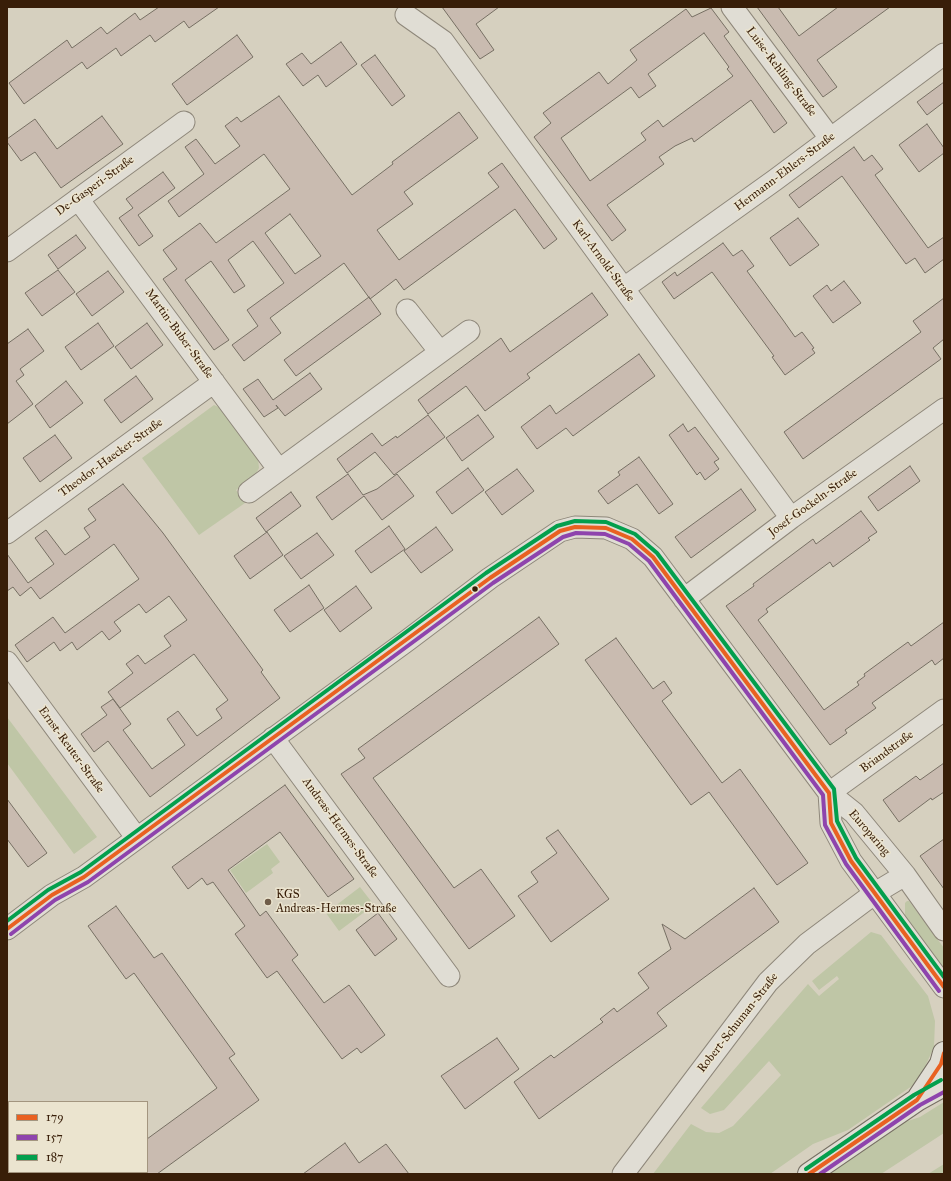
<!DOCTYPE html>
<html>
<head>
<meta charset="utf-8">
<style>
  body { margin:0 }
  #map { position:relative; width:951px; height:1181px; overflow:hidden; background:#d6d0bf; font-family:"IM FELL Great Primer",serif }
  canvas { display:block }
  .frame { position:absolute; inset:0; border:8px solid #381e08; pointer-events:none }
  .legend { position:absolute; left:8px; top:1101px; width:140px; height:72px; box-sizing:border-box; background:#ebe4cf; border:1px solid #a3957f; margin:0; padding:5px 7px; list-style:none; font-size:12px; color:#381e08 }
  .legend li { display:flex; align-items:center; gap:8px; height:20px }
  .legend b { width:20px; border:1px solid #a3957f }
</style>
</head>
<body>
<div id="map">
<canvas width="951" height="1181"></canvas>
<div class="frame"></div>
<ul class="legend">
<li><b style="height:5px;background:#e96121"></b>179</li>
<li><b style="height:5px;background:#8e44ad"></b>157</li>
<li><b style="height:5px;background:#039f4d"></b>187</li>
</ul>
</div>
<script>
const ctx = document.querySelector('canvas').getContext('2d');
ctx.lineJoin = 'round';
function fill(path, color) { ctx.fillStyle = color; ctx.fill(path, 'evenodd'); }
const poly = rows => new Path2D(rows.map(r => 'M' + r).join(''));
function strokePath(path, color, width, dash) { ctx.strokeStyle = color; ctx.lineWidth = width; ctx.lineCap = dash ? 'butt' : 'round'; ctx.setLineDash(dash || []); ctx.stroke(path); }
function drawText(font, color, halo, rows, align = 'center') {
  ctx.font = font + ' "IM FELL Great Primer",serif'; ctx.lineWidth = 3; ctx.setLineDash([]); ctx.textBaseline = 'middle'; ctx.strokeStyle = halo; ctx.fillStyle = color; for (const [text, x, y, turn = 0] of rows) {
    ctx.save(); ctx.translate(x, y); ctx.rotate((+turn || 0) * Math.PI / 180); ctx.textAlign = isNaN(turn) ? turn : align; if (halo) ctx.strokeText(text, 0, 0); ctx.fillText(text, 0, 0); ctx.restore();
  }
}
const green = poly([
  [214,405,223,409,258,458,259,468,254,477,236,490,245,503,199,535,142,458],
  [7,717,97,837,74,854,7,763],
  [267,844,280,862,271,869,273,873,246,893,230,870],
  [360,887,374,905,339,931,326,913],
  [907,901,909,901,944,948,944,972,905,919,905,903],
  [871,932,881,935,928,996,935,1021,934,1047,924,1069,912,1086,848,1130,813,1144,770,1174,653,1174,691,1124,706,1132,719,1133,733,1126,781,1075,769,1061,724,1110,710,1114,701,1108,808,984,819,996,839,979,837,976,819,990,812,981],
  [944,1102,944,1133,881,1174,827,1174,902,1123,920,1117],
  [944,1164,944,1174,928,1174]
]);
const building = poly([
  [159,7,219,7,189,28,184,21,155,42,150,35,121,56,116,48,87,69,82,62,24,104,9,83,67,40,72,48,101,27,107,34,135,13,140,20,159,7],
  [442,7,499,7,476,24,494,50,480,59,442,7],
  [757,7,778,7,799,36,838,7,890,7,817,60,837,87,823,97,757,7],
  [711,8,729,32,724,36,787,123,774,133,751,100,694,142,692,138,675,146,659,157,664,164,607,205,626,230,612,241,534,137,551,123,543,113,599,72,608,84,637,60,630,50,686,9,692,17,711,8],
  [704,33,729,67,727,69,733,76,663,127,658,120,641,133,646,140,590,181,561,138,631,87,639,98,656,86,648,74,704,33],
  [237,35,253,57,187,105,172,84,237,35],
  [341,42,357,64,326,87,318,75,303,86,286,64,302,53,311,64,341,42],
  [375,55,405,96,392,106,361,65,375,55],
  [944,82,944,102,927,115,917,102,944,82],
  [279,96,352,195,393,164,392,162,459,112,478,138,404,192,413,204,377,230,399,260,499,187,488,173,502,163,557,239,544,249,515,209,404,290,396,279,370,299,344,263,270,318,281,333,244,361,232,345,258,326,247,310,284,283,253,241,228,260,245,286,234,293,211,261,185,280,229,340,214,350,163,279,177,269,163,250,200,223,216,243,290,189,264,154,179,217,168,201,204,174,185,147,196,139,215,164,240,146,225,126,237,117,241,122,279,96],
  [290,214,321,256,295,274,265,233,290,214],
  [102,116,123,144,61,188,35,152,21,161,7,142,7,139,35,119,57,149,102,116],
  [927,124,944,148,944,153,919,172,899,145,927,124],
  [854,147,864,161,872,155,883,169,875,175,928,248,944,237,944,259,925,273,915,258,906,264,842,176,799,208,789,195,854,147],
  [163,172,175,188,138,215,153,236,139,246,119,218,133,208,126,199,163,172],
  [798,218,819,245,790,266,770,238,798,218],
  [76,235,86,248,58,269,48,255,76,235],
  [723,243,733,256,742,250,754,266,747,271,783,320,795,337,802,332,814,348,812,349,815,353,785,375,772,357,774,356,712,272,674,299,662,282,675,272,677,276,723,243],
  [58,270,75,292,42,316,25,293,58,270],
  [108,271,124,292,92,316,76,294,108,271],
  [844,281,861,303,833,323,813,296,827,285,831,291,844,281],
  [592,293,608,315,527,374,530,378,485,411,466,386,428,414,418,400,501,338,510,352,592,293],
  [369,297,381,314,296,376,284,360,369,297],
  [944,298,944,339,933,348,941,359,803,459,784,432,921,332,913,321,944,298],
  [98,323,114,346,81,370,65,347,98,323],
  [147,323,163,345,131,369,115,347,147,323],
  [28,329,44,351,20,369,24,375,16,381,33,404,7,424,7,344,28,329],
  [639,354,655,376,573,436,566,428,537,449,521,427,550,405,556,414,639,354],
  [310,373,322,389,285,416,276,405,278,408,264,417,243,389,258,379,273,400,310,373],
  [136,376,153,399,121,423,104,400,136,376],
  [66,381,83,403,50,428,35,406,66,381],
  [428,415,445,437,394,475,375,452,347,473,337,459,372,433,382,446,396,436,397,438,428,415],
  [478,415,494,437,462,461,446,438,478,415],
  [683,424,688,432,695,427,719,459,714,462,719,469,705,480,700,472,697,475,669,435,683,424],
  [55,435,72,458,40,482,23,458,55,435],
  [639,457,673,504,659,514,637,484,608,504,598,491,620,475,618,472,639,457],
  [910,466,920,481,878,511,868,497,910,466],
  [468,468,484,490,452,514,436,492,468,468],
  [517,469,534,491,502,515,485,492,517,469],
  [348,474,363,495,377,489,397,474,414,496,382,520,364,496,332,520,316,497,348,474],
  [123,484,163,533,263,670,261,672,280,698,150,797,108,741,94,752,81,734,107,715,101,707,113,699,131,724,123,730,152,769,185,745,167,719,178,711,197,736,222,718,216,709,228,700,194,654,120,708,108,692,133,673,126,664,138,655,145,664,171,646,164,636,187,620,169,596,146,613,139,604,114,622,121,631,109,640,102,631,77,650,72,642,60,651,54,642,27,662,15,645,53,617,65,633,139,579,114,544,40,599,31,587,20,596,13,587,7,591,7,554,28,583,54,564,35,538,46,530,65,555,90,537,84,528,96,520,88,509,123,484],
  [741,489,756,510,691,558,675,537,741,489],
  [291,492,301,506,266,532,256,518,291,492],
  [861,511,877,532,868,538,870,540,833,567,830,562,766,609,768,612,758,620,824,710,859,685,857,682,865,676,864,674,890,655,908,642,911,646,944,622,944,658,935,665,932,660,872,703,876,708,845,730,847,733,830,745,726,606,754,586,753,584,813,539,816,544,861,511],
  [389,526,405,549,371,573,355,551,389,526],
  [436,527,453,550,421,573,404,551,436,527],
  [267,532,283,555,250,579,234,556,267,532],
  [317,533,334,555,301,579,284,556,317,533],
  [309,585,324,608,290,632,274,610,309,585],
  [356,586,372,608,340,632,324,610,356,586],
  [539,617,559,644,373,778,454,888,481,869,515,916,469,949,341,774,365,758,358,749,539,617],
  [616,638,653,689,664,681,672,693,662,701,722,783,740,769,808,863,777,885,709,792,691,805,585,660,616,638],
  [944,763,944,792,932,800,931,798,899,822,883,800,916,776,920,780,944,763],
  [285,785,354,879,328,897,280,832,228,870,260,916,266,911,298,955,292,960,324,1003,349,985,385,1035,361,1053,357,1048,342,1059,277,971,267,978,235,934,245,926,213,882,207,885,202,878,188,889,172,867,285,785],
  [7,799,47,853,28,867,7,839,7,799],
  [558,830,609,899,551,942,518,896,538,882,531,872,557,853,546,838,558,830],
  [944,839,944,889,920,856,944,839],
  [754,888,779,922,663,1008,657,1013,667,1026,539,1119,514,1082,551,1055,554,1058,603,1022,600,1019,614,1008,617,1012,649,988,638,973,671,949,662,924,685,939,754,888],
  [116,906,154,958,162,953,235,1054,229,1058,259,1100,157,1174,147,1174,147,1139,217,1088,134,973,126,979,88,926,116,906],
  [378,913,397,939,375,956,356,930,378,913],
  [497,1038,519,1069,465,1109,441,1076,497,1038],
  [345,1143,359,1163,386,1144,409,1174,303,1174,345,1143]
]);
const street = poly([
  [732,7,830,138],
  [406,15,443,41,791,518],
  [78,199,279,470],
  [7,251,184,122],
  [624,288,775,180,944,54],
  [407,310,440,352],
  [249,492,469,331],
  [7,533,214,382],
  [684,599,791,518,944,409],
  [7,662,136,837],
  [273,738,449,976],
  [829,793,831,823,851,861,944,987],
  [829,793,944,710],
  [7,929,52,895,84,877,408,640,490,578,560,531,575,527,606,528,632,539,653,557,829,793,854,813,905,875,944,930],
  [623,1174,768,982,807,944,875,893,905,875]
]);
const secondary = poly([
  [919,1097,941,1064,944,1053],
  [809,1174,917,1100,944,1085]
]);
const bus1 = poly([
  [7,929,52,895,84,877,490,578,560,531,575,527,606,528,632,539,653,557,829,793,831,823,851,861,944,987],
  [809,1174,917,1100,941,1064,944,1053]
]);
const bus2 = poly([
  [11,934,55,900,88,882,493,583,563,537,576,533,605,534,629,544,649,561,823,795,825,825,846,864,939,991],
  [820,1174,920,1105,944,1092]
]);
const bus3 = poly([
  [7,921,48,890,81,872,486,573,557,526,575,521,606,522,635,534,657,553,834,789,837,821,856,858,944,977],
  [806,1169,914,1095,941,1080]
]);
const markers = [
  [475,589,3.5,"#381e08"],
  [268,902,4,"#6f5c48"]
];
const streetNames = [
  ["Luise-Rehling-Straße",781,72,53],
  ["Hermann-Ehlers-Straße",785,172,-37],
  ["De-Gasperi-Straße",95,186,-36],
  ["Karl-Arnold-Straße",603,261,54],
  ["Martin-Buber-Straße",179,334,54],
  ["Theodor-Haecker-Straße",111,458,-36],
  ["Josef-Gockeln-Straße",813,503,-36],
  ["Ernst-Reuter-Straße",71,750,54],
  ["Briandstraße",887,752,-36],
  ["Andreas-Hermes-Straße",340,828,54],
  ["Europaring",869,833,49],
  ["Robert-Schuman-Straße",738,1023,-52]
];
const poiNames = [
  ["KGS",276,895],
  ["Andreas-Hermes-Straße",276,909]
];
fill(green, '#bfc6a6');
fill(building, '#c9bbb0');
strokePath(building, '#766f63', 1);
strokePath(street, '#8e877a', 23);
strokePath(secondary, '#766f63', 24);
strokePath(street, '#e0ddd4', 21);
strokePath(secondary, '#e0ddd4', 22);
strokePath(bus1, '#e96121', 4);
strokePath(bus2, '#8e44ad', 4);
strokePath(bus3, '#039f4d', 4);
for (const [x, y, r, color] of markers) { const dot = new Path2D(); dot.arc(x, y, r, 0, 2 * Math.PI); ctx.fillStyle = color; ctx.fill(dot); strokePath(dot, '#ebe4cf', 1.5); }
drawText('12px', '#381e08', '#ebe4cf', streetNames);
drawText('12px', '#381e08', '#ebe4cf', poiNames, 'left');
</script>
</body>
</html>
